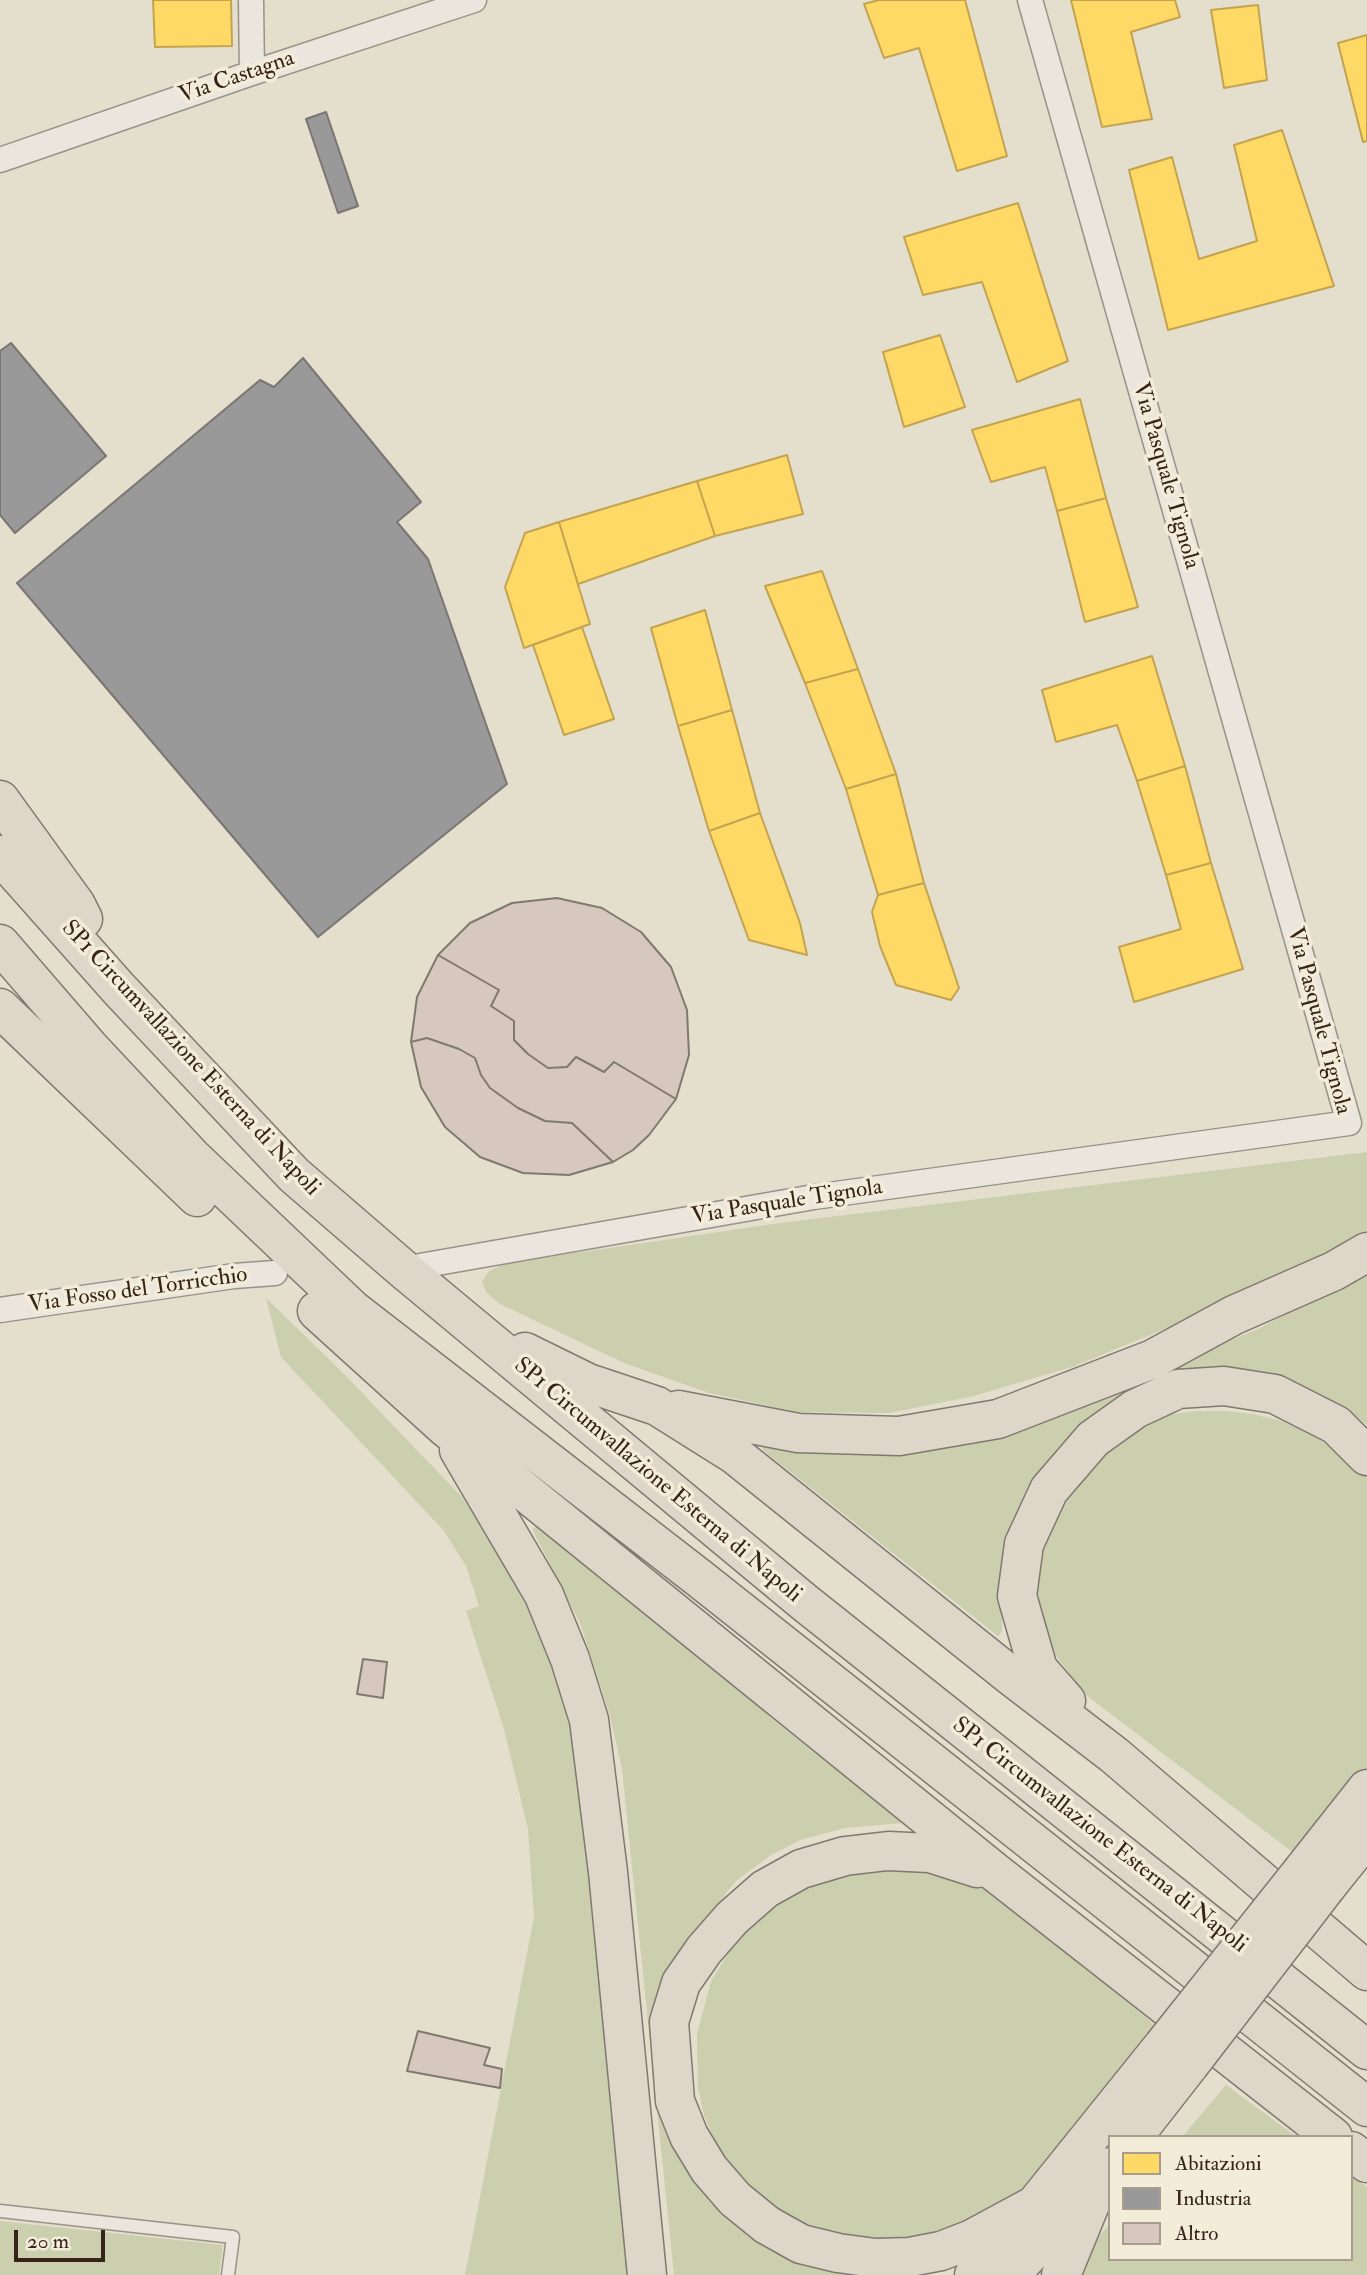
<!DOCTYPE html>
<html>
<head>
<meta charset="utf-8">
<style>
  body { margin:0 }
  #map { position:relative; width:1367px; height:2275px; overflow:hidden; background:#e4decd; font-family:"IM FELL Double Pica",serif }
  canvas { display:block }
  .legend { position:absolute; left:1108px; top:2135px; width:245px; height:126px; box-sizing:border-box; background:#f3ecd9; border:2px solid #a79c8d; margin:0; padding:9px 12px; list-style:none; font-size:21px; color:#36241b }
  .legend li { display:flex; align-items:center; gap:14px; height:35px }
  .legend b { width:35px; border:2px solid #a79c8d }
  .scale { position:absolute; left:14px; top:2230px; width:91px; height:32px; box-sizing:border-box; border:4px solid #36241b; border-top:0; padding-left:9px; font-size:21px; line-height:24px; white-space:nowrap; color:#36241b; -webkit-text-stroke:5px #f3ecd9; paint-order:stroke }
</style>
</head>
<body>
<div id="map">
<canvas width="1367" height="2275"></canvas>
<ul class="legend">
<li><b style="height:19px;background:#ffd966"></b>Abitazioni</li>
<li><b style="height:19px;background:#999"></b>Industria</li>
<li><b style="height:19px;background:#d6c8be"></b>Altro</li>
</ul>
<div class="scale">20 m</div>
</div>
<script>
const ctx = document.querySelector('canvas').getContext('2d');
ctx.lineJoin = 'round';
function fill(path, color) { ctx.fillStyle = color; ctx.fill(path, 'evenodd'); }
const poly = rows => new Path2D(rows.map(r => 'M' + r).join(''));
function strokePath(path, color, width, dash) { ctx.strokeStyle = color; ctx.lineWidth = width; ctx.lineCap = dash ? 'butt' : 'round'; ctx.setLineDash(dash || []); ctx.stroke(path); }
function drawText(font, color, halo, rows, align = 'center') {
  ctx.font = font + ' "IM FELL Double Pica",serif'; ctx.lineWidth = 7; ctx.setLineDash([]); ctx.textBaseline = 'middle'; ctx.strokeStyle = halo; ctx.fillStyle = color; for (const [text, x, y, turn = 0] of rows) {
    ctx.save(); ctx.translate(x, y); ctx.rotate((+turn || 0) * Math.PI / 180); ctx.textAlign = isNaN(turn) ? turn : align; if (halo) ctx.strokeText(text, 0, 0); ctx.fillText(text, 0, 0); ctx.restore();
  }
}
const green = poly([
  [1367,1152,1367,1236,1284,1280,1072,1367,970,1397,889,1413,797,1412,709,1393,624,1363,500,1304,486,1292,482,1282,489,1271,507,1263,780,1223],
  [1367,1271,1367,1425,1343,1407,1314,1391,1283,1378,1250,1371,1217,1367,1164,1379,1002,1576,1002,1632,998,1636,764,1451,760,1444,832,1447,1163,1368,1258,1329],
  [266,1298,344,1374,461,1496,522,1586,557,1651,584,1767,636,2275,465,2275,534,1917,528,1829,504,1729,466,1611,479,1606,466,1566,444,1531,281,1357],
  [1196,1411,1225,1411,1253,1414,1282,1421,1308,1433,1333,1448,1367,1477,1367,1768,1299,1857,1086,1695,1053,1652,1037,1617,1038,1576,1048,1526,1068,1486,1139,1423,1167,1415],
  [543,1523,711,1662,773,1720,903,1823,845,1828,800,1840,771,1855,736,1881,703,1922,677,1963,663,2080,800,2261,844,2275,674,2275,622,1769,610,1716,580,1623,532,1529],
  [901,1862,987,1886,1161,2030,1017,2207,971,2235,836,2244,764,2205,728,2164,714,2140,704,2115,698,2088,697,2034,711,1981,740,1934,787,1893,838,1869],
  [1226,2085,1297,2137,1182,2137],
  [1351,2174,1367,2187,1367,2275,1081,2275,1095,2241,1110,2223,1110,2259,1351,2259],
  [0,2221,223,2245,219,2275,0,2275]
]);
const homes = poly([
  [153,0,231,0,232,46,155,47,153,0],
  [879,0,965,0,1007,156,957,171,919,48,884,58,864,4,879,0],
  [1071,0,1175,0,1180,17,1131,32,1152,119,1102,127,1071,0],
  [1258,5,1267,80,1224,88,1211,10,1258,5],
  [1367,35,1367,141,1363,142,1338,43,1367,35],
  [1282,130,1334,286,1168,330,1129,170,1172,157,1199,259,1257,241,1234,145,1282,130],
  [1018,203,1068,361,1017,382,982,282,923,295,904,237,1018,203],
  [940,335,965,407,904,427,883,352,940,335],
  [1080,399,1106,498,1057,511,1045,467,991,482,972,430,1080,399],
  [787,455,803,514,715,536,697,481,787,455],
  [697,481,715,536,578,584,559,522,697,481],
  [1106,498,1138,607,1085,622,1057,511,1106,498],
  [559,522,590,624,524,648,505,587,525,533,559,522],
  [822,571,858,669,805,683,765,586,822,571],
  [705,610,732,710,678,726,651,628,705,610],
  [582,627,614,719,564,735,533,645,582,627],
  [1152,656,1185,766,1137,781,1117,725,1056,742,1042,690,1152,656],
  [858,669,896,774,846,789,805,683,858,669],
  [732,710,760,813,709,831,678,726,732,710],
  [1185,766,1211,863,1166,875,1137,781,1185,766],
  [896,774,924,883,878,895,846,789,896,774],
  [760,813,800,923,807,955,749,940,709,831,760,813],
  [1211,863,1243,969,1134,1002,1119,947,1181,929,1166,875,1211,863],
  [924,883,959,988,951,1000,896,985,880,946,872,912,878,895,924,883]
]);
const industry = poly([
  [326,112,358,206,338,213,306,119,326,112],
  [11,343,106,456,15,533,0,515,0,351,11,343],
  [303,358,421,502,397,522,428,559,507,784,318,937,17,583,260,380,274,387,303,358]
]);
const building = poly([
  [557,898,602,908,641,932,671,967,687,1010,689,1055,676,1099,614,1062,604,1072,576,1057,567,1067,548,1068,528,1054,514,1040,514,1021,491,1006,499,990,438,955,470,923,512,903,557,898],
  [438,955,499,990,491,1006,514,1021,514,1040,528,1054,548,1068,567,1067,576,1057,604,1072,614,1062,676,1099,649,1135,633,1150,613,1162,572,1123,545,1121,518,1108,490,1088,481,1075,475,1058,459,1049,427,1038,411,1042,417,997,438,955],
  [427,1038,459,1049,475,1058,481,1075,490,1088,518,1108,545,1121,572,1123,613,1162,569,1175,523,1173,480,1157,445,1127,421,1087,411,1042,427,1038],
  [363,1659,387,1662,383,1698,357,1694,363,1659],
  [418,2031,490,2048,484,2065,502,2069,500,2088,407,2071,418,2031]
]);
const lane = poly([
  [0,2211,233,2237,228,2275]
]);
const street = poly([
  [251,0,252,73],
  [0,160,252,73,474,0],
  [403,1269,814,1197,1349,1123,1030,0],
  [0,1310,234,1276,275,1273]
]);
const highway = poly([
  [0,800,76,905,83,919],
  [0,855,119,989,294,1175,403,1269,804,1602,1367,2050],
  [0,944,89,1047,192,1157,353,1310,699,1578,1367,2107],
  [0,1008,197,1197],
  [317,1311,445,1427,996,1873,1333,2137],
  [525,1352,588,1383,657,1406,735,1455,1011,1676,1114,1755,1367,1971],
  [678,1410,798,1433,899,1436,998,1419,1153,1359,1234,1315,1334,1271,1367,1252],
  [459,1450,544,1595,570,1659,589,1720,608,1872,647,2275],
  [1066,1701,1038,1669,1017,1596,1024,1544,1049,1490,1093,1439,1135,1409,1178,1389,1224,1386,1275,1394,1336,1425,1367,1456],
  [977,1868,930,1853,888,1851,845,1856,801,1869,765,1889,732,1918,704,1950,681,1983,669,2022,675,2101,689,2136,709,2169,735,2199,767,2225,801,2244,838,2253,875,2258,910,2257,941,2251,972,2239,1035,2205],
  [1303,1870,1367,1789],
  [1327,1886,1367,1836],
  [1133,2137,1190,2064],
  [1351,2151,1367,2163],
  [974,2275,1035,2205,1163,2046],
  [1010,2275,1110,2167],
  [1061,2275,1091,2202]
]);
const highwayBridge = poly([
  [1163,2046,1303,1870],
  [1190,2064,1327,1886]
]);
const streetNames = [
  ["Via Castagna",237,78,-19],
  ["Via Pasquale Tignola",1165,476,74],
  ["Via Pasquale Tignola",1318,1021,75],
  ["SP1 Circumvallazione Esterna di Napoli",190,1059,47],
  ["Via Pasquale Tignola",787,1203,-9],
  ["Via Fosso del Torricchio",138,1291,-8],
  ["SP1 Circumvallazione Esterna di Napoli",657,1481,40],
  ["SP1 Circumvallazione Esterna di Napoli",1099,1836,38]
];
fill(green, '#cbcfae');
fill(homes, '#ffd966');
strokePath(homes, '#c3a350', 2);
fill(industry, '#999');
strokePath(industry, '#7b7673', 2);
fill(building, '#d6c8be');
strokePath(building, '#7f7970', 2);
strokePath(lane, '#989288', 15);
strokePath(street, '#989288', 27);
strokePath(highway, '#7f7970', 41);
strokePath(lane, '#eae6de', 12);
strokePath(street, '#eae6de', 24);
strokePath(highway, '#ddd6c9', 38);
strokePath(highwayBridge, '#7f7970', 41, []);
strokePath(highwayBridge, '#ddd6c9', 38);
drawText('23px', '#36241b', '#f3ecd9', streetNames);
</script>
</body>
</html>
